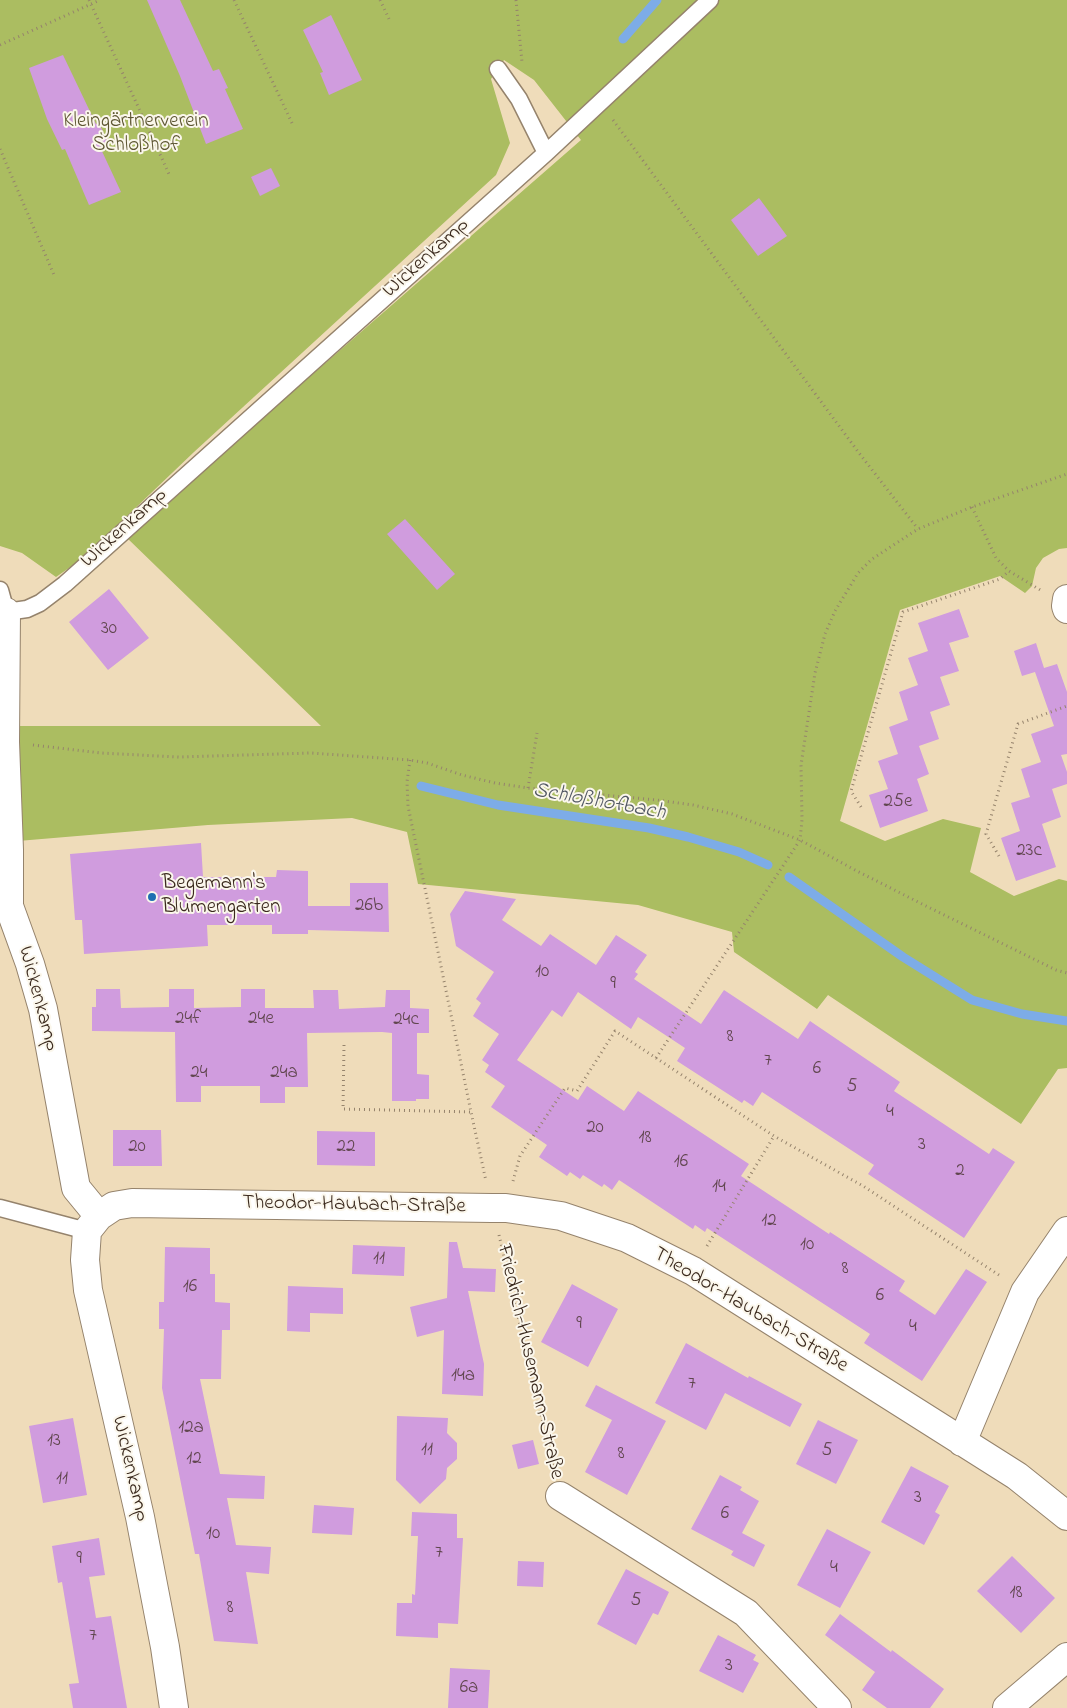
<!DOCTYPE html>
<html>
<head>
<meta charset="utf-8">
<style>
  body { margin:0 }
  canvas { display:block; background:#efdcba }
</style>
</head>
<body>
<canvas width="1067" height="1708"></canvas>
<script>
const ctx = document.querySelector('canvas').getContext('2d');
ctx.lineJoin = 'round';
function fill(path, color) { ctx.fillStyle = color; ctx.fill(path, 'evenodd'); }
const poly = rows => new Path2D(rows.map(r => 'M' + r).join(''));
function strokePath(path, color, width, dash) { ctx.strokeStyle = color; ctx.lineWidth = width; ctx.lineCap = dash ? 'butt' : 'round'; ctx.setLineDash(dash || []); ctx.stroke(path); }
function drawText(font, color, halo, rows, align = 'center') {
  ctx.font = font + ' "Indie Flower",sans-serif'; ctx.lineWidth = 4; ctx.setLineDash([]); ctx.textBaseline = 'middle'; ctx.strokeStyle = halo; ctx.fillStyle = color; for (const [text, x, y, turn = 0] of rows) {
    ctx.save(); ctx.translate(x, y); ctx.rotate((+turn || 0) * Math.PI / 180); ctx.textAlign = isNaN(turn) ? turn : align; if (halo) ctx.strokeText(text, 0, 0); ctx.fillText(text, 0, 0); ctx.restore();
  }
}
const green = poly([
  [0,0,1067,0,1067,548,1059,549,1043,558,1036,568,1032,586,1025,593,1000,576,900,610,840,821,885,841,943,819,981,828,970,872,1014,896,1059,879,1067,881,1067,1068,1058,1069,1021,1124,828,995,817,1009,734,952,732,932,638,905,418,884,407,832,352,818,208,825,18,841,16,726,321,726,126,537,581,140,534,80,504,60,491,79,510,143,496,175,194,452,82,559,56,577,22,553,0,546]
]);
const stream = poly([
  [623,39,657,0],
  [421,786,498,805,649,828,688,837,739,852,768,865],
  [789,877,903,957,972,1000,1022,1014,1067,1021]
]);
const building = poly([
  [147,0,180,0,213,71,219,69,228,88,225,89,243,129,206,144,180,76],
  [331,15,362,80,329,95,320,73,323,72,303,30],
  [63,55,96,124,99,123,108,143,100,147,121,192,89,205,65,149,62,150,47,119,29,68],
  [271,168,280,186,260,196,251,177],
  [759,198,787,236,758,256,731,220],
  [405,519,455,574,437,590,387,534],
  [109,589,149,638,108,670,69,622],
  [959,609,969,637,949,643,959,671,940,677,950,705,930,712,939,739,919,746,929,774,917,779,928,811,880,828,869,795,888,789,878,761,898,754,889,727,908,720,899,692,918,685,908,658,928,651,918,623],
  [1036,643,1044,668,1057,664,1067,692,1067,754,1061,755,1067,772,1067,784,1052,789,1061,817,1042,824,1056,867,1016,881,1001,838,1020,831,1011,803,1030,797,1021,769,1041,762,1031,734,1054,726,1035,672,1022,676,1014,651],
  [201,843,203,877,276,877,277,870,308,871,308,906,350,906,350,883,388,883,389,932,308,930,308,934,272,934,272,925,207,925,208,946,84,954,82,920,75,920,70,854],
  [465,891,516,899,502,920,541,946,550,934,596,965,616,935,647,955,635,972,638,974,634,979,701,1024,724,990,798,1039,810,1021,900,1082,894,1091,989,1154,993,1148,1015,1162,964,1238,868,1174,874,1165,762,1092,753,1106,744,1100,742,1103,677,1061,685,1048,638,1017,631,1029,578,992,562,1017,552,1010,517,1060,578,1100,587,1086,624,1111,638,1091,749,1164,741,1176,829,1234,830,1232,905,1281,899,1291,935,1315,966,1269,987,1282,922,1381,864,1343,870,1334,707,1228,705,1232,695,1225,693,1229,619,1180,612,1190,604,1184,602,1187,583,1175,580,1179,570,1172,567,1176,539,1157,547,1145,491,1107,505,1086,485,1072,489,1065,482,1060,499,1034,473,1016,481,1003,476,999,494,972,456,946,450,914],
  [96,989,120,989,121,1008,169,1007,169,989,194,989,194,1008,241,1007,241,989,265,989,265,1008,314,1008,313,990,338,990,339,1009,385,1007,386,990,410,990,410,1008,429,1009,429,1033,417,1033,417,1074,429,1075,429,1099,416,1099,416,1101,392,1101,392,1033,382,1032,307,1033,308,1087,285,1087,285,1103,260,1103,260,1086,201,1086,201,1102,176,1102,175,1032,92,1031,92,1007,96,1007],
  [113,1130,161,1130,162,1166,113,1166],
  [317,1131,375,1132,375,1166,317,1165],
  [449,1242,457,1242,463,1268,496,1269,495,1292,468,1291,484,1364,483,1396,442,1394,444,1330,417,1337,410,1307,447,1298],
  [353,1245,405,1247,404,1276,352,1274],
  [165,1247,210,1248,210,1274,215,1274,215,1302,230,1303,230,1330,222,1330,221,1379,200,1379,220,1474,265,1476,264,1499,227,1498,236,1545,271,1547,269,1574,246,1572,258,1644,214,1641,199,1554,195,1554,162,1388,164,1329,159,1329,159,1302,164,1302],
  [572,1284,618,1309,588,1367,541,1342],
  [288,1286,343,1288,343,1314,310,1313,310,1332,287,1331],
  [686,1343,748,1378,749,1376,802,1404,790,1427,725,1393,706,1430,655,1403],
  [596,1385,666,1421,627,1495,585,1472,612,1420,585,1406],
  [397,1416,448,1418,447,1433,457,1443,457,1459,447,1468,446,1479,420,1504,396,1480],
  [73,1418,87,1495,43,1503,29,1426],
  [818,1420,858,1440,836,1484,796,1464],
  [533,1440,539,1464,518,1469,512,1445],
  [911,1466,949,1486,935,1512,940,1515,924,1545,881,1522],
  [720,1475,742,1487,740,1490,759,1501,742,1533,765,1545,754,1567,731,1555,734,1550,733,1551,691,1529],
  [314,1505,354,1508,352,1535,312,1533],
  [412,1512,457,1514,457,1538,463,1538,458,1624,438,1623,438,1638,396,1636,397,1603,412,1603,412,1594,415,1595,418,1536,411,1536],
  [827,1529,871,1552,840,1608,797,1585],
  [99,1538,105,1575,89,1577,96,1618,111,1616,127,1708,73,1708,69,1684,79,1683,62,1582,58,1583,52,1546],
  [1012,1556,1055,1598,1021,1633,977,1591],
  [518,1561,544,1562,543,1587,517,1586],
  [626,1569,669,1592,658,1615,653,1613,636,1645,597,1624],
  [840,1614,891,1652,892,1650,944,1689,930,1708,887,1708,862,1690,875,1672,825,1635],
  [718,1635,756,1655,753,1660,759,1663,743,1693,699,1671],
  [450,1668,490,1670,488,1708,448,1708]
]);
const path = poly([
  [89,0,169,174],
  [234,0,292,123],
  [380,0,390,21],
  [516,0,522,62],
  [0,45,100,0],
  [613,120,859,453,918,529],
  [0,149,54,275],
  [972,507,996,558,1009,571,1042,591],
  [33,745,101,753,179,757,311,753,410,760,427,763,462,775,495,783,528,788,657,800,693,805,732,814,800,840,855,870,924,905,1056,970,1067,973],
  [410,760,407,782,408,806,471,1112,486,1181],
  [528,788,537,733],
  [861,807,851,791,903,612,1000,579,1009,571],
  [999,856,986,834,1018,724,1067,706],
  [344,1045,343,1109,471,1112],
  [656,1058,774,1136,863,1186,1002,1277],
  [513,1181,520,1156,565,1088,577,1091,615,1031,656,1058,800,840,802,820,801,765,815,673,825,634,835,611,858,573,872,559,918,529,972,507,1067,474],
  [499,1235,554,1470],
  [707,1246,774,1136]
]);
const lane = poly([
  [498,69,519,99,546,153],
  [0,590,6,612,27,609,40,603,65,584,546,153,710,0],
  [0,1208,87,1231]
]);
const street = poly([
  [1067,599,1066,606,1067,609],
  [6,612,5,742,9,850,9,906,30,964,43,1009,76,1188,99,1216],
  [962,1442,1025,1292,1067,1231],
  [560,1496,746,1613,837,1708],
  [174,1708,165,1647,140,1517,88,1290,85,1260,87,1231,99,1216,114,1206,132,1203,492,1208,506,1208,561,1216,627,1238,693,1271,1017,1476,1067,1516],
  [1007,1708,1067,1657]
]);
const markers = [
  [152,897,5,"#1f6fb2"]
];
const numberNames = [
  ["30",109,630],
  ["25e",898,803],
  ["23c",1029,852],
  ["26b",369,907],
  ["10",542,973],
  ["9",613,985],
  ["24f",188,1020],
  ["24e",261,1020],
  ["24c",406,1021],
  ["8",730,1038],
  ["7",768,1062],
  ["6",817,1070],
  ["24",199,1074],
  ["24a",284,1074],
  ["5",852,1088],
  ["4",890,1113],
  ["20",595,1129],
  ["18",645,1139],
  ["3",922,1146],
  ["20",137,1148],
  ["22",346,1148],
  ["16",681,1163],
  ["2",960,1172],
  ["14",719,1188],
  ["12",769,1222],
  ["10",807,1246],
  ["11",379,1260],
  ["8",845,1270],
  ["16",190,1288],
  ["6",880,1297],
  ["9",579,1325],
  ["4",913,1328],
  ["14a",463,1377],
  ["7",692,1385],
  ["12a",191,1429],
  ["13",54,1442],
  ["11",427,1451],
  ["5",827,1452],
  ["8",621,1455],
  ["12",194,1460],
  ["11",62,1480],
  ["3",918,1499],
  ["6",725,1515],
  ["10",213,1535],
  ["7",439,1554],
  ["9",79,1560],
  ["4",834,1569],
  ["18",1016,1594],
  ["5",636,1602],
  ["8",230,1609],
  ["7",93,1637],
  ["3",729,1667],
  ["6a",469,1689]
];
const parkNames = [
  ["Kleingärtnerverein",136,123],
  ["Schloßhof",136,147]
];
const streetNames = [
  ["Wickenkamp",427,259,-42],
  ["Wickenkamp",125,529,-42],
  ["Wickenkamp",37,999,75],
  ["Theodor-Haubach-Straße",354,1206,1],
  ["Theodor-Haubach-Straße",750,1311,31],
  ["Friedrich-Husemann-Straße",529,1362,77],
  ["Wickenkamp",129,1469,77]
];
const poiNames = [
  ["Begemann's",162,885],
  ["Blumengarten",162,909]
];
const waterNames = [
  ["Schloßhofbach",599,803,10]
];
fill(green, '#abbd61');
strokePath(stream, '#7dace7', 9);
fill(building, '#d09cde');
strokePath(lane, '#95836c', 19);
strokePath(street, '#95836c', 30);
strokePath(path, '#95836c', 3, [1, 4]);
strokePath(lane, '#fff', 16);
strokePath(street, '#fff', 28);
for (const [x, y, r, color] of markers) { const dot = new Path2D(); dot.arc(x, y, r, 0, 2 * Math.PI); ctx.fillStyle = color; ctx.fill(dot); strokePath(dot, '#fbf7ec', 2); }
drawText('19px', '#60464e', null, numberNames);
drawText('21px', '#5d5632', '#fbf7ec', parkNames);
drawText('21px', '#3b2a1e', '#fbf7ec', streetNames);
drawText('21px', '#3b2a1e', '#fbf7ec', poiNames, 'left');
drawText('italic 22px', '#525864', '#fbf7ec', waterNames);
</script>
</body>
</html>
